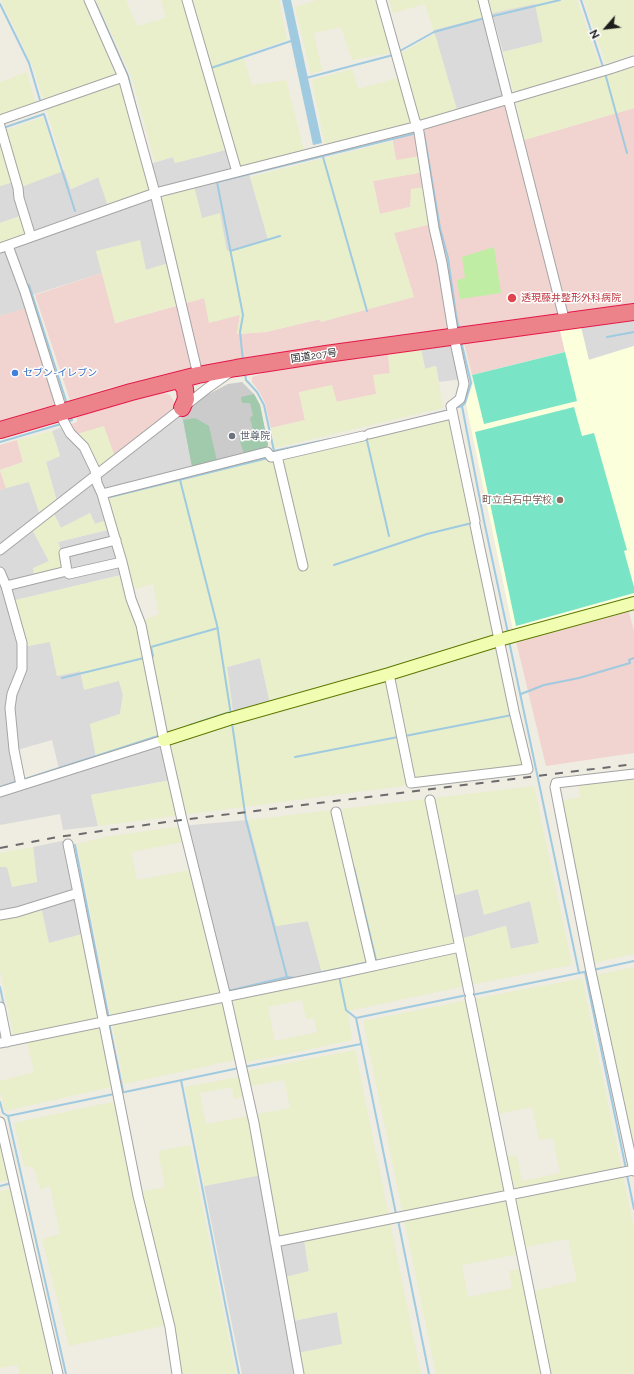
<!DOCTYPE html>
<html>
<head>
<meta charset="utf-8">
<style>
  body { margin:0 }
  #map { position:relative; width:634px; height:1374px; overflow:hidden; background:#efece2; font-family:Raleway,sans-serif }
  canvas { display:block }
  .north { position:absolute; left:586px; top:8px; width:40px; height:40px; -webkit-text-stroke:3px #fff; paint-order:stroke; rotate:242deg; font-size:11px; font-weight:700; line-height:16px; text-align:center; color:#1d1d1d }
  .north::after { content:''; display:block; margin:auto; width:14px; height:18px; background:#1d1d1d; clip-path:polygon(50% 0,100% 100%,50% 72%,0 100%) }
</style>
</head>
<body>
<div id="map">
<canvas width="634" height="1374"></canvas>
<div class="north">N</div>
</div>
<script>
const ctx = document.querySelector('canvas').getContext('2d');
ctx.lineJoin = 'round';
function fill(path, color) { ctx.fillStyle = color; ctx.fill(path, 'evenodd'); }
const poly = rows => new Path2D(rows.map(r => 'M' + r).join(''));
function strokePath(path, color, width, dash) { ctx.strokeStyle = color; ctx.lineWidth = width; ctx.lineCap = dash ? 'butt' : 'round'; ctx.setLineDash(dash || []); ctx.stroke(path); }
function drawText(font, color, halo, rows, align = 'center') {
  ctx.font = font + ' Raleway,"Noto Sans JP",sans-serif'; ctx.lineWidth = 3; ctx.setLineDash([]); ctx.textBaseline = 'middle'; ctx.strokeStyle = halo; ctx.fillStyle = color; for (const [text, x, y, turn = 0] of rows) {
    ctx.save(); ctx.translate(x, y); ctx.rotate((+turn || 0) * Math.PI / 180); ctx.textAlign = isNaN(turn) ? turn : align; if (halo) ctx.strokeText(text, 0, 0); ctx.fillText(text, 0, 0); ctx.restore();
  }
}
const residential = poly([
  [535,3,543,42,503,52,492,13],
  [484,17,503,96,457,110,433,30],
  [233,148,247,166,268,239,227,251,202,218,159,196,150,164,173,157,175,163],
  [64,170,71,189,99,177,153,189,169,263,146,270,96,251,102,273,29,296,32,307,0,316,0,245,23,215,0,223,0,186,19,180,21,187],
  [634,319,634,346,588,360,581,327],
  [454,345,462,379,439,382,436,366,425,369,421,349],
  [180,415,183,420,192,467,111,519,95,524,90,513,61,528,54,514],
  [69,425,77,434,97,470,57,502,46,462,60,456,52,431],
  [29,481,40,515,0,546,0,490],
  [115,528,129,573,12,601,50,642,57,676,80,671,119,681,123,695,120,714,90,724,96,757,59,769,52,740,17,750,22,781,0,788,0,556,33,531,49,561,67,569,58,542],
  [260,658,270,703,233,713,227,667],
  [163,745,171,780,91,795,98,826,63,830,60,814,0,825,0,796,126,755],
  [248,820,276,926,308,921,322,973,220,993,181,826],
  [66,840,83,934,49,943,0,917,0,867,6,867,37,882,33,847],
  [478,889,484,914,530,901,539,943,510,949,505,926,460,939,452,896],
  [267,1173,304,1239,309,1271,293,1321,337,1312,343,1344,299,1353,302,1374,242,1374,204,1186]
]);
const commercial = poly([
  [505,103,558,310,556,315,193,367,109,388,70,400,35,295,102,273,116,323,204,298,240,315,237,334,266,332,414,297,394,233,431,224,410,207,380,214,373,181,423,172,396,160,392,136],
  [634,108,634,303,630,303,619,309,570,313,567,310,524,140],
  [27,308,57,404,0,421,0,316],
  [560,330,565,352,472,375,464,343],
  [388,353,390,373,376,394,336,402,299,392,305,420,271,428,265,403,260,393,252,382,252,377,275,369],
  [162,392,170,395,175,403,173,411,115,457,77,434,69,425,77,422,77,417],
  [17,440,23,462,0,470,6,488,0,490,0,445],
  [628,609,634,631,634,753,546,766,516,641]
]);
const education = poly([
  [581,327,589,360,634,346,634,596,513,630,466,404,473,383,472,375,565,352,560,330]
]);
const religious = poly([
  [242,382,254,394,260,405,268,445,265,449,192,467,183,420,180,415,207,395,228,384]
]);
const farmland = poly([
  [1,0,86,0,121,78,153,189,108,206,98,177,71,189,33,67],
  [96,0,126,0,137,26,166,18,161,0,279,0,287,40,243,55,252,85,286,80,304,150,239,168,233,148,175,163,173,157,155,162,132,78],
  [317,0,378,0,393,53,352,60,341,27,314,33,322,71,311,74,295,7],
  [389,0,479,0,484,17,433,30,425,4,393,13],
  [489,0,577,0,600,66,514,93,503,52,543,42,535,4,492,13],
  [584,0,634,0,634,54,606,64],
  [435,34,457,110,411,125,325,145,312,80,352,69,358,89,404,76,399,54],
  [634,65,634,108,524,140,516,101],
  [27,72,36,105,0,117,0,82],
  [43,117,61,172,21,187,19,180,0,186,0,132],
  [392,141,396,160,421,156,424,172,373,181,380,214,410,207,411,189,425,187,431,224,394,233,414,297,321,322,319,319,266,332,237,334,240,315,209,323,204,298,115,323,96,251,140,240,146,270,169,263,159,196,194,186,202,218,220,213,227,251,268,239,250,177],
  [23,215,28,235,0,245,0,223],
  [421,349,425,369,436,366,443,408,275,448,271,428,305,420,299,392,332,385,337,402,376,394,373,375,390,373,388,353],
  [451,417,496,635,270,703,260,658,227,667,233,713,167,734,144,620,159,614,153,584,135,589,115,528,58,542,67,570,34,578,33,568,49,561,33,531,54,514,61,528,90,513,95,524,111,519,105,496,193,473],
  [104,426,115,457,97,470,77,434],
  [52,431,60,456,46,462,57,502,40,515,29,482,6,488,0,470,23,462,17,440],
  [122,575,138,627,158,737,96,757,90,724,120,714,123,695,119,681,84,690,80,671,57,676,50,642,24,647,11,601],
  [498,646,526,770,98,826,91,795,171,780,163,745,230,724],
  [634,776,634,954,594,963,560,801,580,797,578,783],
  [534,786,572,965,470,985,348,1011,352,1040,278,1056,246,1062,235,1060,124,1084,77,844,105,837,181,826,184,842,131,852,137,880,191,870,221,993,322,973,308,921,276,926,248,820],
  [478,889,484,915,530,901,539,943,511,949,506,926,461,939,452,896],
  [302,1000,306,1019,314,1018,317,1032,275,1041,268,1007],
  [33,847,37,882,12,887,7,867,0,867,0,853],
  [41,906,49,943,83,934,112,1087,5,1111,0,1092,0,1081,34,1072,26,1037,14,1038,0,971,0,917],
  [634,967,634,1155,596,975],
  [582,978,634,1229,634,1374,551,1374,534,1291,577,1281,568,1239,525,1247,506,1157,517,1155,522,1181,560,1173,553,1138,539,1140,532,1107,497,1114,473,999],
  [468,1000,520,1254,462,1265,468,1297,512,1288,509,1271,523,1268,545,1374,436,1374,363,1021],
  [355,1050,421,1374,302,1374,298,1353,342,1344,337,1312,293,1321,285,1277,309,1271,304,1239,279,1245,267,1174,204,1186,185,1087,238,1077,247,1071],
  [284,1080,290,1108,206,1124,200,1093,232,1087,234,1099,252,1095,251,1086],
  [116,1101,135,1193,165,1187,158,1151,190,1145,236,1374,181,1374,173,1326,163,1326,69,1346,42,1239,60,1234,50,1186,40,1189,34,1168,24,1166,14,1123],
  [0,1132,12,1180,0,1182],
  [12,1189,55,1374,19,1374,17,1365,0,1368,0,1191]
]);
const grass = poly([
  [494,247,501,293,460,299,457,280,465,278,462,257]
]);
const cemetery = poly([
  [254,394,260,405,268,445,265,449,245,454,243,451,239,438,254,434,250,418,253,415,250,403,242,403,241,397],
  [195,418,209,426,217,461,192,467,183,420]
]);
const pitch = poly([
  [565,352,577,401,484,424,472,375],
  [574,407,582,436,594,433,627,550,624,551,634,587,634,593,516,626,475,432]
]);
const water = poly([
  [282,0,291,0,322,143,313,145]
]);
const stream = poly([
  [581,0,603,67],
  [0,4,29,63,40,100],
  [96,4,128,76,140,123],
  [489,17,560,0],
  [398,52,434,32,485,18],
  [211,68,294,40],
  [605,73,627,153],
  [306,78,393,55],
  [3,128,44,114,75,211],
  [424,133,440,228,448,258,456,315,459,329],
  [323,157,367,311],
  [230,251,280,236],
  [29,285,67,404],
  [607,337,634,332],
  [461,341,471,383,465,403,462,406,484,521,508,633],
  [243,361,240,332,243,315,217,182,417,133],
  [245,373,246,380,257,392,264,405,274,451,330,439],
  [454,408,462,406],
  [429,415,450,410],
  [67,422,72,420,70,416],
  [365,432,389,536],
  [0,442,61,424],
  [180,480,217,625,231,715],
  [110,497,268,458],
  [334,565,427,534,472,523],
  [509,641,579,973],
  [150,656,153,656,151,647,218,628],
  [62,678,144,658],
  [521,694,544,685,579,678,630,663,629,660,634,658],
  [190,725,230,712],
  [405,736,512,715],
  [295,757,398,737],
  [22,780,161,735],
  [0,787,18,781],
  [75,845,109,1019],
  [354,868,376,960,374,961],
  [337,969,369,962],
  [593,970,634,961],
  [585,972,626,1169],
  [339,976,346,1010,356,1018],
  [287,977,295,978],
  [300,977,337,969,338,970],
  [0,987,4,1006],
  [228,991,287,977,246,820,232,723],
  [472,995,589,971],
  [109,1023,123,1091],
  [244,1067,361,1044],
  [181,1080,239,1374],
  [120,1093,239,1068],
  [0,1102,3,1113,8,1116],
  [627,1175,634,1209],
  [0,1186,12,1183],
  [396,1214,356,1018,467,995],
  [398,1220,429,1374],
  [66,1374,8,1116,114,1094]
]);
const street = poly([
  [89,0,123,77,155,193,198,375],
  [187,0,237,172],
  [381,0,415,121,418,126,434,228,442,263,454,337,464,384,460,399,451,406,475,521],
  [483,0,565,322],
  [0,120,123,77],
  [0,126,18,188,19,198,31,237],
  [8,246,25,292,60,404,63,420,70,433,84,447,95,470,97,483,102,494,122,562,131,599,141,625,163,736,182,820,226,997,254,1123,299,1374],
  [0,248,155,193,418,126,610,69,634,61],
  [369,434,452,414],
  [277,456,303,566],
  [102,494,267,452,271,457,277,456,363,436],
  [0,550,209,387,230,372],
  [67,571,69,574,122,562],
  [0,572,6,586,22,643,22,669,12,694,10,708,14,750,21,785],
  [6,586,67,571,64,553,116,540],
  [389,674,411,783,528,769,514,711,475,525],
  [634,774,556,783,555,787,590,967,634,1171],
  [0,792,164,740],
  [430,800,469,992],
  [336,812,372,966],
  [68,844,78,893],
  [0,915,17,912,78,893,138,1196,170,1327,177,1374],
  [470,998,546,1374],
  [0,1007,7,1042],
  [0,1043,341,973,460,947],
  [0,1122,58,1374],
  [275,1242,634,1170]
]);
const secondary = poly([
  [233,718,389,674,499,640,634,603],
  [164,740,229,719]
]);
const highway = poly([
  [179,380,185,389,186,399,182,408],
  [0,430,131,392,198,375,236,368,326,354,634,312]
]);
const rail = poly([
  [0,848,58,837,174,821,634,764]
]);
const markers = [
  [512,298,5,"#e0444e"],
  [15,373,4,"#3f7fe0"],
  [232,436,4,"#6b7280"],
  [560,500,4,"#8d6e63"]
];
const healthNames = [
  ["透現藤井整形外科病院",521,298]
];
const streetNames = [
  ["国道207号",314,356,-8]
];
const shopNames = [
  ["セブン-イレブン",23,373]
];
const worshipNames = [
  ["世尊院",240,436]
];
const educationNames = [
  ["町立白石中学校",552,500]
];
fill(residential, '#dbdada');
fill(commercial, '#f1d4cf');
fill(education, '#fbffdb');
fill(religious, '#cbcbcb');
fill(farmland, '#e9efcb');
fill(grass, '#bfeda3');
fill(cemetery, '#a1c9ac');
fill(pitch, '#7ae4c7');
fill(water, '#9fcae0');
strokePath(stream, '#9fcae0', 2);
strokePath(street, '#a4a4a4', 11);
strokePath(secondary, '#5d7800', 14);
strokePath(highway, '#e41847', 18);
strokePath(street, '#fff', 9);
strokePath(secondary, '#f1feb1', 12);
strokePath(highway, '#ec838b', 16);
strokePath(rail, '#6b6b6b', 2, [8, 8]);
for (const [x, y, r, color] of markers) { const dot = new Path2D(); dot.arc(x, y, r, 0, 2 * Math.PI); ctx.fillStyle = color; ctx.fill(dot); strokePath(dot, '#fff', 1.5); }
drawText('10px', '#be3a42', '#fff', healthNames, 'left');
drawText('10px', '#1d1d1d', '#fff', streetNames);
drawText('10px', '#366cbe', '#fff', shopNames, 'left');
drawText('10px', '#5b616d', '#fff', worshipNames, 'left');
drawText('10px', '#785e54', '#fff', educationNames, 'right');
</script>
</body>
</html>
